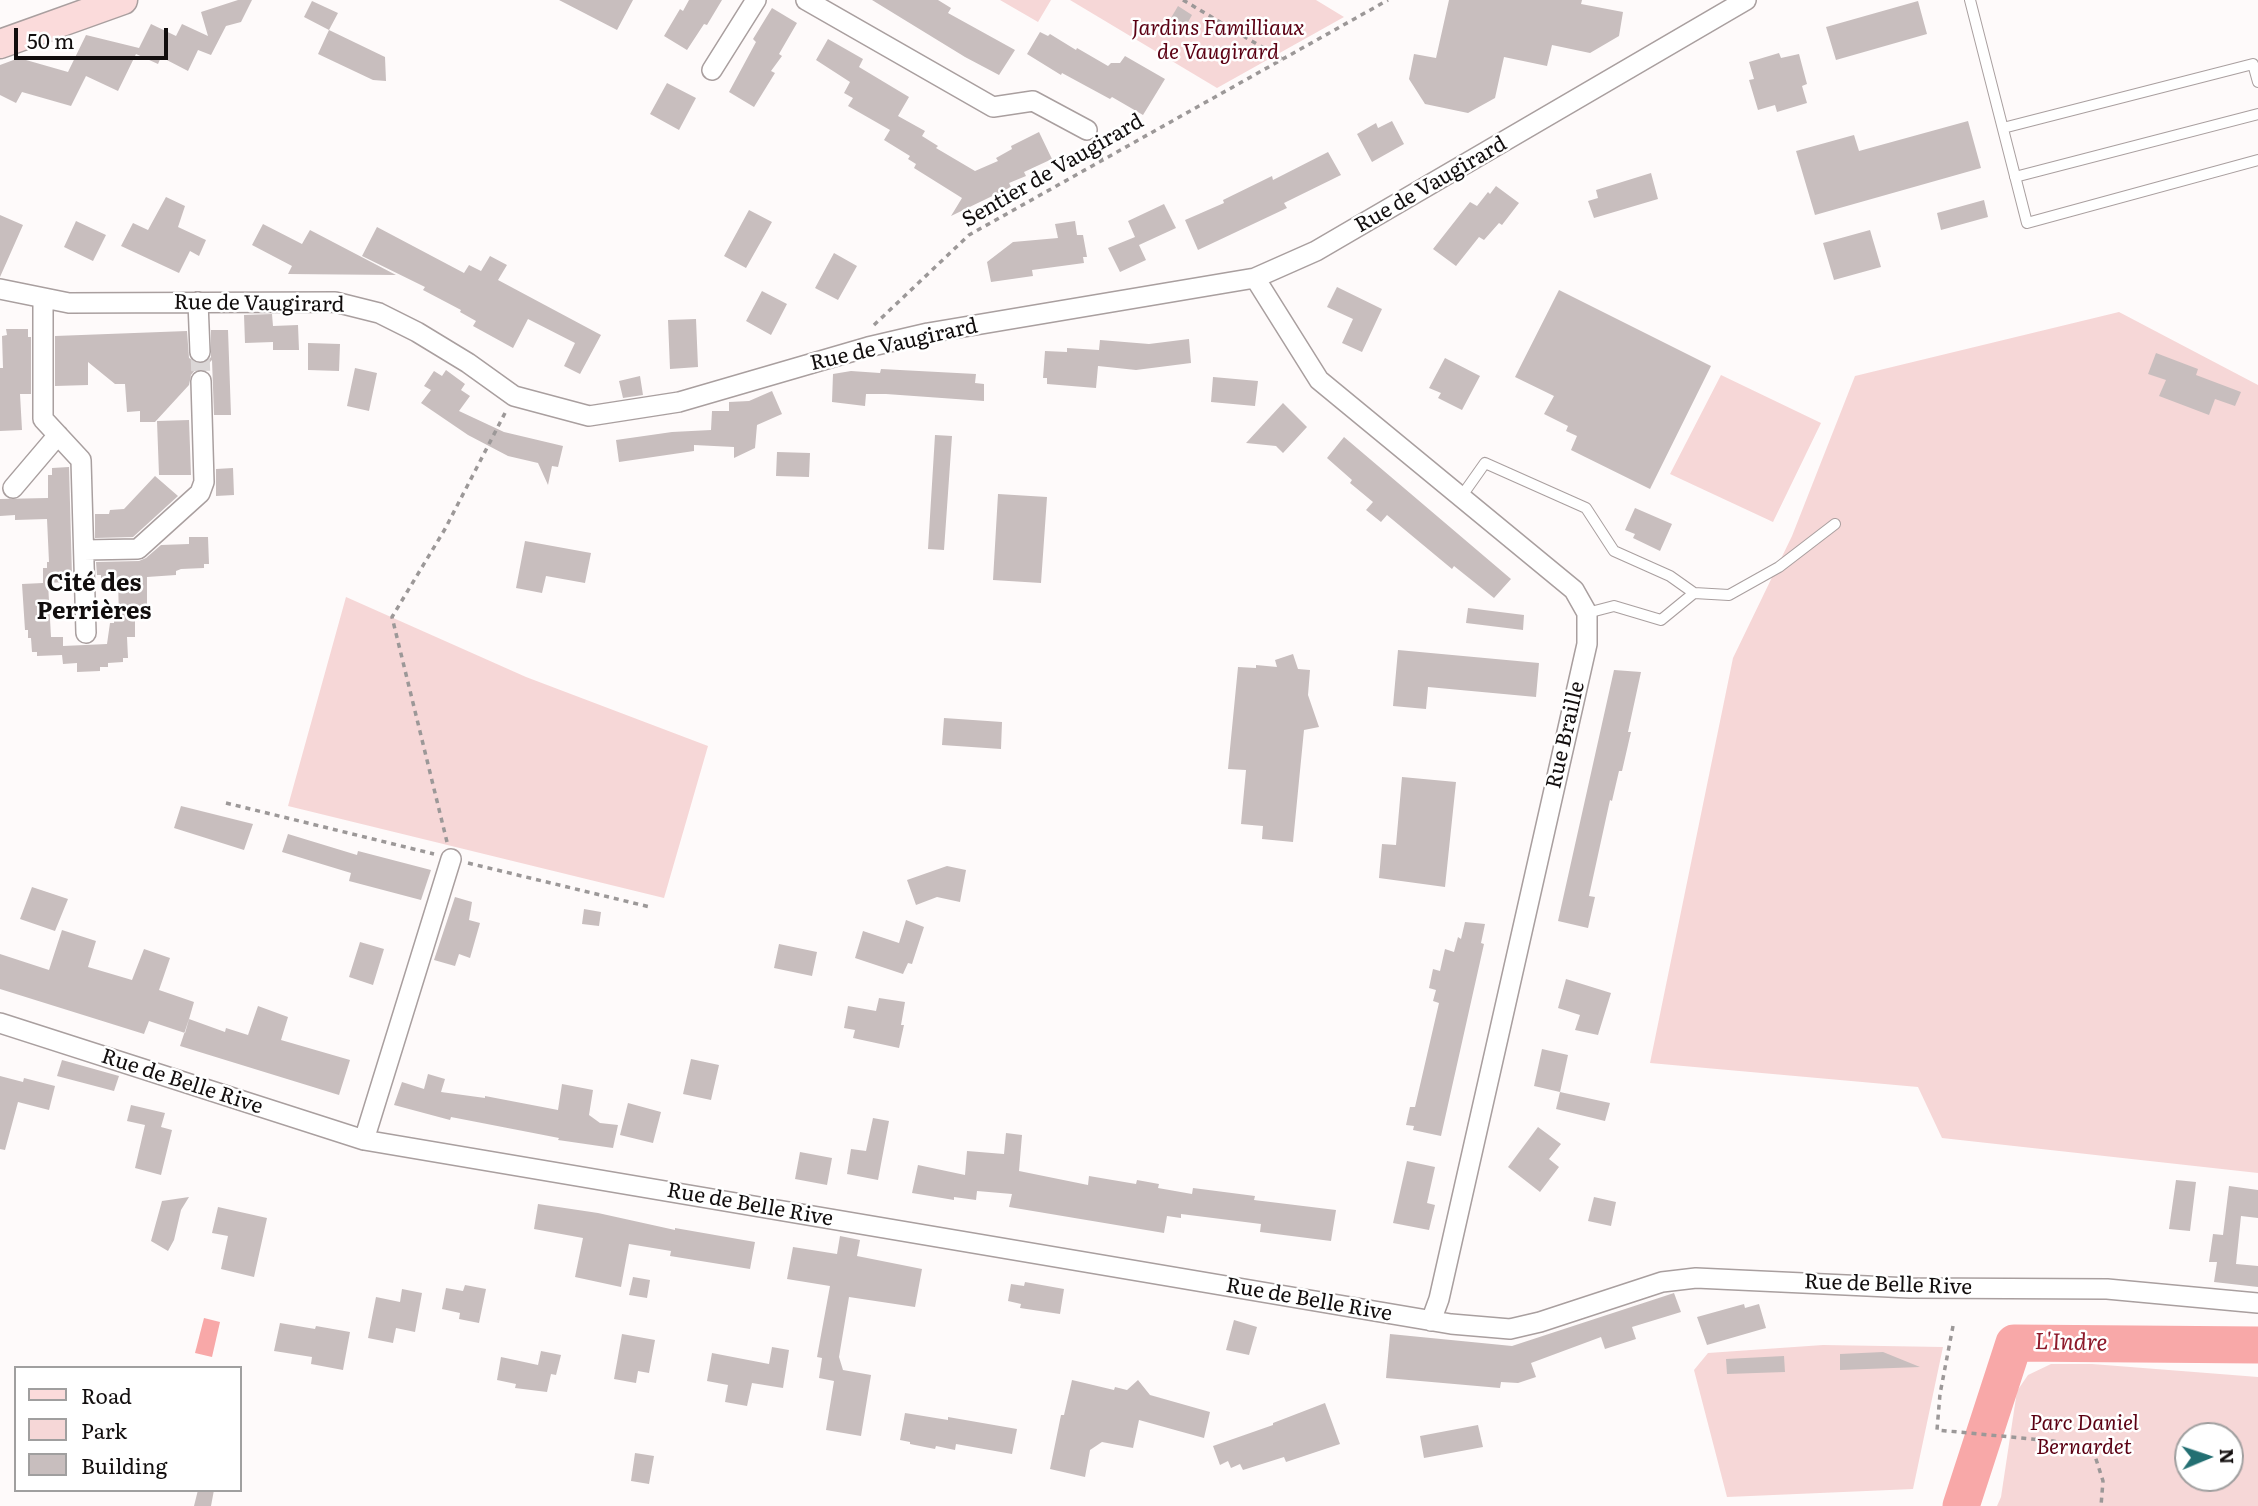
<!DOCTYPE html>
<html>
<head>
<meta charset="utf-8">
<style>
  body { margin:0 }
  #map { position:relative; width:2258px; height:1506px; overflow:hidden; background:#fefafa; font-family:Literata,serif }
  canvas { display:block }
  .legend { position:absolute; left:14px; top:1366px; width:228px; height:126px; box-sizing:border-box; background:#fff; border:2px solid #a09f9f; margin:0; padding:9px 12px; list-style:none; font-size:21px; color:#120e0e }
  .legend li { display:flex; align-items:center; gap:14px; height:35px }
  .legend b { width:35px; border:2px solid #a09f9f }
  .north { position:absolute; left:2174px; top:1422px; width:70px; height:70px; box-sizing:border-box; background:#fff; border:2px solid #a09f9f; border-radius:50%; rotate:88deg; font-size:19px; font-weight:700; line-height:28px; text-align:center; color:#120e0e }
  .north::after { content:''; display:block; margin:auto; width:24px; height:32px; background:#236f72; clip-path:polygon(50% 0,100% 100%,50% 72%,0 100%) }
  .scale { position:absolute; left:14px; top:28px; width:154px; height:32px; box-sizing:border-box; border:4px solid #120e0e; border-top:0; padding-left:9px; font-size:21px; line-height:24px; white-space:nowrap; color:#120e0e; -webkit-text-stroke:5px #fff; paint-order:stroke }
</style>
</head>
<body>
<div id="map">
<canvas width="2258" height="1506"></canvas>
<ul class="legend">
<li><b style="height:9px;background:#fbdbdb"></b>Road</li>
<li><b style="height:19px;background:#f6d7d7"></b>Park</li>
<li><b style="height:19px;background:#c8bebe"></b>Building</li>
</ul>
<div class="north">N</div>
<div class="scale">50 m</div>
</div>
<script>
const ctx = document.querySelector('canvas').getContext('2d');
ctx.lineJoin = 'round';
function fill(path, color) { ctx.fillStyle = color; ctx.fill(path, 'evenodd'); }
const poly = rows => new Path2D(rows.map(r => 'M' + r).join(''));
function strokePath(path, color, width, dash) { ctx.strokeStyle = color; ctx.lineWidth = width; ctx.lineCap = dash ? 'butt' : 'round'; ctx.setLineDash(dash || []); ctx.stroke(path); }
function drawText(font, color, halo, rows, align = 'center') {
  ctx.font = font + ' Literata,serif'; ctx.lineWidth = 5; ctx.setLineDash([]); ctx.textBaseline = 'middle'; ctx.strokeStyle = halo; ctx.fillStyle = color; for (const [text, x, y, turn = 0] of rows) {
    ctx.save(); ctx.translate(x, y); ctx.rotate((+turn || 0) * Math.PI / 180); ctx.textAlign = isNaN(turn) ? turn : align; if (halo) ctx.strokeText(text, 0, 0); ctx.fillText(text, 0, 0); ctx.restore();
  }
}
const green = poly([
  [1000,0,1051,0,1038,22],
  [1070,0,1316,0,1344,17,1217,88],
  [2119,312,2258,385,2258,1173,1942,1138,1918,1087,1650,1063,1733,658,1792,536,1855,376],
  [1721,375,1821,423,1773,522,1670,474],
  [346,597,526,677,708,746,664,898,288,806],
  [1823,1345,1943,1347,1913,1489,1727,1497,1694,1370,1708,1353],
  [2051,1364,2092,1364,2258,1377,2258,1506,1997,1506,2001,1497,2017,1391,2028,1375],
  [2188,1436,2230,1436,2230,1478,2188,1478]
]);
const water = poly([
  [204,1318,220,1322,212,1357,195,1353]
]);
const river = poly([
  [1961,1506,2014,1343,2258,1345]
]);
const building = poly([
  [238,0,252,0,241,22,226,26,211,55,198,50,188,71,161,57,158,64,136,54,118,91,86,76,71,106,22,92,16,103,0,95,0,65,19,58,68,72,86,35,139,48,151,24,176,36,182,24,208,36,201,12],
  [559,0,633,0,617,30],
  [689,0,722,0,707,25,704,24,687,50,664,36,680,9,683,11],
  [872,0,938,0,951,8,948,13,1015,50,999,75,965,57],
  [1449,0,1582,0,1581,4,1623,12,1619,36,1590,53,1552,45,1547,66,1504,57,1495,98,1468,113,1425,104,1409,79,1414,54,1436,58],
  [312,1,338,13,329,30,304,17],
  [1918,1,1927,34,1836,60,1826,27],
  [1178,6,1192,15,1183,31,1168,23],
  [772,8,797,23,779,54,782,56,771,71,775,73,754,107,729,92,756,42,753,39],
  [329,30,385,57,386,81,373,80,318,54],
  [1040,32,1048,36,1050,34,1076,50,1077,48,1108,66,1111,63,1120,63,1125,56,1165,79,1143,115,1112,97,1110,99,1062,73,1061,75,1027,54],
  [828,39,863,59,859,67,909,97,898,116,925,131,922,136,938,146,936,148,975,171,998,161,996,158,1012,149,1011,146,1039,132,1052,159,1024,172,1026,176,1009,183,1011,187,951,216,962,198,914,168,916,164,908,159,910,156,884,140,890,130,848,106,853,98,844,93,850,82,816,60],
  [1779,53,1781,58,1799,54,1807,84,1802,86,1807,103,1777,112,1775,105,1758,110,1749,80,1754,79,1749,62],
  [667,83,696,98,679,130,650,114],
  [1392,121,1404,144,1372,162,1357,134,1376,123,1378,128],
  [1968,121,1981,168,1815,215,1796,151,1854,135,1859,151],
  [1328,152,1341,175,1284,203,1287,208,1198,250,1185,220,1224,203,1223,200,1272,176,1273,180],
  [1651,173,1658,199,1594,218,1588,201,1598,198,1596,190],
  [1496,186,1519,203,1502,225,1499,223,1484,240,1479,237,1456,266,1433,249,1470,202,1477,206,1488,192,1490,194],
  [166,197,185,206,178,227,206,240,199,256,190,251,179,273,121,246,133,223,148,230],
  [1984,200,1988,217,1941,230,1937,213],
  [1164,204,1176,228,1139,245,1146,260,1120,272,1108,248,1135,237,1128,221],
  [749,210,772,222,746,268,724,256],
  [0,215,23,225,0,277],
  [76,221,106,235,93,261,64,247],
  [1075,221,1077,235,1083,235,1087,257,1083,257,1084,263,1032,270,1033,276,991,282,987,262,1013,242,1058,238,1055,224],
  [263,224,302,244,310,230,396,275,288,274,292,266,252,245],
  [377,227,464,273,469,265,481,271,490,256,507,265,498,280,601,335,580,374,564,366,575,343,528,319,513,348,473,326,476,321,460,312,461,310,423,290,425,287,362,256],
  [1870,230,1881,267,1834,280,1823,243],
  [834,253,857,266,838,300,815,288],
  [1337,287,1382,309,1362,352,1342,343,1353,319,1327,307],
  [1559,290,1711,366,1650,489,1571,450,1577,436,1566,431,1568,426,1544,414,1554,396,1515,377],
  [762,291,787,304,771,335,746,321],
  [272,314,273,326,298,325,299,350,273,350,273,342,245,343,244,315],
  [696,319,698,367,670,369,668,320],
  [6,329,28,329,28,337,31,337,31,394,20,394,22,430,0,431,0,368,3,368,2,336,7,335],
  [211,330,228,330,231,415,214,415,212,360,203,369,195,370,191,375,189,385,155,422,140,422,140,411,127,412,125,384,115,384,88,362,88,385,55,386,55,336,187,331,189,358,200,364,207,362,211,357],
  [1189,339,1191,363,1136,370,1098,366,1096,388,1047,384,1047,378,1043,378,1045,351,1067,352,1067,348,1099,350,1100,340,1149,344],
  [308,343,340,344,339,371,308,370],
  [2156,353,2198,369,2196,375,2241,392,2235,406,2215,399,2209,415,2159,396,2166,380,2148,374],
  [1445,358,1480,376,1462,410,1438,398,1441,393,1429,388],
  [355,368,377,373,369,411,347,406],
  [881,369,976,374,975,383,984,384,984,401,886,394,866,394,865,406,832,402,833,374,851,371,880,373],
  [446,370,465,384,461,390,470,396,459,411,504,432,563,446,558,467,552,466,548,485,538,463,508,456,468,435,421,403,431,390,424,386,434,371,442,376],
  [640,376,643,395,623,398,619,381],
  [1213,377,1258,381,1255,406,1211,402],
  [772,391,782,414,757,425,755,448,734,458,734,447,694,445,694,451,619,462,616,440,672,432,711,430,712,411,729,411,729,402,749,401],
  [1283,403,1307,427,1283,453,1276,446,1246,443],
  [189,420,191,475,159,475,157,421],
  [935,435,952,436,944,550,928,549],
  [1344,437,1511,579,1494,598,1454,566,1452,569,1387,515,1381,522,1366,510,1373,502,1350,483,1352,480,1327,458],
  [777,452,810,453,809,477,776,476],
  [69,467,72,576,69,576,69,582,45,583,48,583,51,637,63,637,63,646,107,644,110,623,114,623,114,618,119,618,118,580,101,581,101,575,97,575,96,562,139,561,146,558,161,545,189,544,189,537,208,537,209,564,204,564,204,568,181,569,176,571,176,575,147,577,147,617,135,618,135,637,127,637,128,658,123,658,123,662,108,663,108,667,100,667,100,671,77,672,77,663,63,664,62,655,37,656,37,652,32,652,31,638,28,638,28,630,25,630,22,584,43,583,43,568,47,568,47,562,49,562,47,519,15,520,15,515,0,516,0,499,48,498,48,475,52,475,52,468],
  [233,468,234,495,216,496,216,469],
  [155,476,178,496,133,537,95,538,95,514,109,514,110,510,124,509],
  [998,494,1047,497,1041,583,993,580],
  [1635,508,1672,524,1660,551,1633,538,1635,534,1625,530],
  [525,541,591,553,585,583,546,576,542,593,516,588],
  [1468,608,1524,615,1523,630,1466,623],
  [1398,650,1539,663,1536,697,1428,687,1426,709,1393,706],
  [1293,654,1298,669,1310,670,1308,695,1319,727,1304,730,1293,842,1262,839,1263,826,1241,824,1246,770,1228,769,1238,667,1256,668,1256,665,1277,667,1275,660],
  [1614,670,1641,672,1628,732,1631,732,1622,771,1619,771,1612,801,1610,800,1589,896,1595,897,1588,928,1558,921],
  [944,718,1002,722,1001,749,942,745],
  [1402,777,1456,782,1445,887,1379,878,1382,844,1396,845],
  [181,806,253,824,244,850,174,828],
  [288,834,357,855,358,851,431,870,421,900,349,881,351,873,282,852],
  [947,866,966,870,960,902,937,897,916,905,907,880],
  [32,887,68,899,55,931,20,919],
  [455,897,472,902,469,920,480,923,470,958,459,954,455,966,434,960],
  [584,909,601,912,599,926,582,924],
  [906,920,924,927,912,964,908,963,903,974,855,958,863,931,899,943],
  [1465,922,1485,924,1481,943,1484,944,1441,1136,1413,1130,1414,1126,1406,1125,1410,1107,1415,1107,1439,1003,1433,1001,1436,990,1429,988,1433,969,1440,971,1445,949,1454,952,1458,937,1461,939],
  [62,930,96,941,88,967,132,980,144,949,170,958,159,990,194,1002,185,1033,149,1021,144,1034,0,989,0,954,49,970],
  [360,942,384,949,373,985,349,977],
  [779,944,817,952,812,976,774,968],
  [1566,979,1611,993,1598,1035,1575,1030,1580,1015,1558,1008],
  [879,998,905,1002,901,1025,904,1025,899,1048,853,1038,855,1030,844,1028,848,1006,876,1011],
  [258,1006,288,1017,281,1040,350,1060,339,1095,180,1046,189,1019,225,1032,226,1028,248,1035],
  [1542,1049,1568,1055,1560,1092,1534,1086],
  [691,1059,719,1065,711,1100,683,1094],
  [62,1060,119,1076,114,1091,57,1076],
  [428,1074,445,1079,441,1092,485,1098,485,1096,558,1110,562,1084,593,1090,589,1115,600,1123,618,1125,613,1148,558,1140,559,1138,451,1117,450,1120,394,1105,402,1082,424,1089],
  [0,1076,23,1082,24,1078,55,1086,49,1110,18,1102,5,1150,0,1149],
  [1560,1092,1610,1103,1605,1121,1556,1109],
  [628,1103,661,1112,653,1143,620,1135],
  [131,1105,165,1113,161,1127,172,1130,161,1175,135,1168,145,1125,127,1121],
  [873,1118,889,1121,878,1180,847,1174,851,1149,866,1151],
  [1538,1127,1561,1144,1549,1159,1559,1167,1540,1192,1508,1167],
  [1006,1133,1022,1135,1019,1171,1088,1185,1089,1176,1136,1184,1137,1180,1159,1184,1158,1188,1192,1194,1193,1188,1255,1196,1254,1200,1336,1210,1331,1241,1260,1232,1261,1224,1181,1214,1181,1218,1167,1216,1164,1233,1009,1207,1012,1194,977,1191,976,1200,954,1197,954,1200,912,1193,918,1165,965,1175,967,1151,1004,1154],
  [800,1152,832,1158,827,1185,795,1179],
  [1407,1161,1435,1167,1427,1203,1435,1205,1429,1230,1393,1223],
  [2176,1180,2196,1182,2190,1231,2169,1229],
  [2229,1186,2258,1190,2258,1218,2241,1216,2236,1264,2258,1266,2258,1287,2214,1282,2217,1262,2209,1262,2213,1234,2223,1235],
  [189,1197,181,1210,174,1240,168,1251,151,1241,162,1201],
  [1594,1197,1616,1202,1611,1226,1588,1221],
  [538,1204,598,1213,675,1230,675,1228,755,1242,750,1269,670,1256,671,1251,629,1244,621,1287,575,1277,583,1238,534,1229],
  [218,1207,267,1218,254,1277,221,1269,228,1236,212,1233],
  [840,1236,860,1240,857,1256,922,1269,915,1307,849,1297,839,1357,843,1370,871,1375,861,1436,826,1430,834,1381,819,1378,822,1358,817,1357,830,1286,787,1279,793,1247,837,1254],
  [633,1277,650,1280,647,1298,629,1295],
  [1025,1282,1064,1289,1060,1314,1020,1308,1021,1304,1008,1301,1011,1284,1024,1286],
  [465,1285,486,1289,479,1323,459,1319,460,1313,442,1309,446,1288,463,1291],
  [402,1289,422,1293,415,1332,396,1328,393,1343,368,1338,376,1297,400,1302],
  [1674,1293,1681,1312,1632,1327,1636,1339,1605,1349,1601,1337,1531,1363,1536,1377,1518,1383,1501,1382,1500,1388,1386,1378,1390,1334,1512,1346],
  [1744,1304,1745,1308,1759,1304,1766,1328,1707,1345,1697,1317],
  [1234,1320,1257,1327,1249,1355,1226,1350],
  [280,1323,315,1329,316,1326,350,1332,343,1370,311,1364,312,1357,274,1351],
  [622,1334,655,1340,649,1373,638,1371,636,1383,614,1379],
  [772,1347,789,1350,783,1388,752,1383,747,1406,725,1402,728,1385,707,1381,712,1353,769,1364],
  [541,1351,561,1355,556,1375,551,1374,547,1392,515,1388,516,1384,497,1380,501,1357,538,1365],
  [1883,1352,1920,1367,1840,1370,1840,1354],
  [1784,1356,1785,1372,1727,1374,1726,1359],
  [1072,1380,1114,1390,1115,1387,1127,1390,1138,1380,1150,1395,1210,1412,1204,1438,1139,1420,1133,1448,1102,1442,1090,1450,1085,1477,1050,1469,1061,1415,1064,1415],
  [1325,1403,1340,1444,1286,1462,1284,1457,1243,1470,1240,1464,1231,1468,1228,1461,1220,1465,1213,1446,1273,1425,1273,1423],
  [905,1413,948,1420,948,1417,1017,1429,1012,1454,956,1444,955,1450,936,1446,935,1449,910,1444,910,1442,900,1440],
  [1478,1425,1483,1447,1424,1458,1420,1436],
  [635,1453,654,1456,649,1484,631,1481],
  [198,1490,214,1490,211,1506,194,1506]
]);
const streetTunnel = poly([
  [200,352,201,381]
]);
const path = poly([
  [1183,0,1282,59],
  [1095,146,1102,160],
  [874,325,969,235,1388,0],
  [226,803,434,854],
  [447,842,392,617,445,529,505,413],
  [468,863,650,907],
  [1953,1326,1940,1394,1937,1430,2053,1441,2085,1449,2095,1456,2103,1481,2101,1506]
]);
const lane = poly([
  [1970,0,2027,223,2258,160],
  [2003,128,2253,64,2258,82],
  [2015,177,2258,114],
  [1461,497,1485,463,1586,508,1614,551,1670,576,1694,593],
  [1587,613,1614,606,1661,620,1694,593,1729,595,1779,567,1835,524]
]);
const street = poly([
  [806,0,993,107,1033,101,1087,130],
  [712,70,756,0],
  [1255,278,1319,380,1574,590,1587,613,1587,644,1439,1299,1431,1321],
  [0,289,69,303,335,302,379,313,417,332,468,363,514,396,589,416,679,402,868,347,928,333,1255,278,1316,251,1746,0],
  [43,299,43,419,81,460,86,633],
  [198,302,200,352],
  [13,488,58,435],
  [84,550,138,549,200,493,204,482,201,381],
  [0,1023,364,1140,1451,1324,1510,1329,1540,1322,1662,1282,1696,1278,1910,1288,2107,1289,2258,1303],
  [364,1140,451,859]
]);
const secondary = poly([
  [0,44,123,0]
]);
const parkNames = [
  ["Jardins Familliaux",1218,29],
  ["de Vaugirard",1218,53],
  ["Parc Daniel",2084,1424],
  ["Bernardet",2084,1448]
];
const streetNames = [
  ["Sentier de Vaugirard",1053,171,-30],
  ["Rue de Vaugirard",1431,185,-30],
  ["Rue de Vaugirard",259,304,1],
  ["Rue de Vaugirard",894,345,-13],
  ["Rue Braille",1566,735,-77],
  ["Rue de Belle Rive",182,1082,18],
  ["Rue de Belle Rive",750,1205,10],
  ["Rue de Belle Rive",1888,1285,2],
  ["Rue de Belle Rive",1309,1300,10]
];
const waterNames = [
  ["L'Indre",2071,1343,1]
];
const quarterNames = [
  ["Cité des",94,584],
  ["Perrières",94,612]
];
fill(green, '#f6d7d7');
fill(water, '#f8a8a8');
strokePath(river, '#f8a8a8', 37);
fill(building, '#c8bebe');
strokePath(streetTunnel, '#dbd7d7', 19, [19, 10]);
strokePath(lane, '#a99f9f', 12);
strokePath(street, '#a99f9f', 22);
strokePath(secondary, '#a99f9f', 31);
strokePath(path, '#9c9898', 3.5, [5, 5]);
strokePath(lane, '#fff', 10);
strokePath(street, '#fff', 19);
strokePath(secondary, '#fbdbdb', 28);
drawText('italic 21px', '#5b0013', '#fff', parkNames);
drawText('21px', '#120e0e', '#fff', streetNames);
drawText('italic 23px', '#8d192a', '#fff', waterNames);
drawText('bold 24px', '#120e0e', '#fff', quarterNames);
</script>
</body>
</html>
